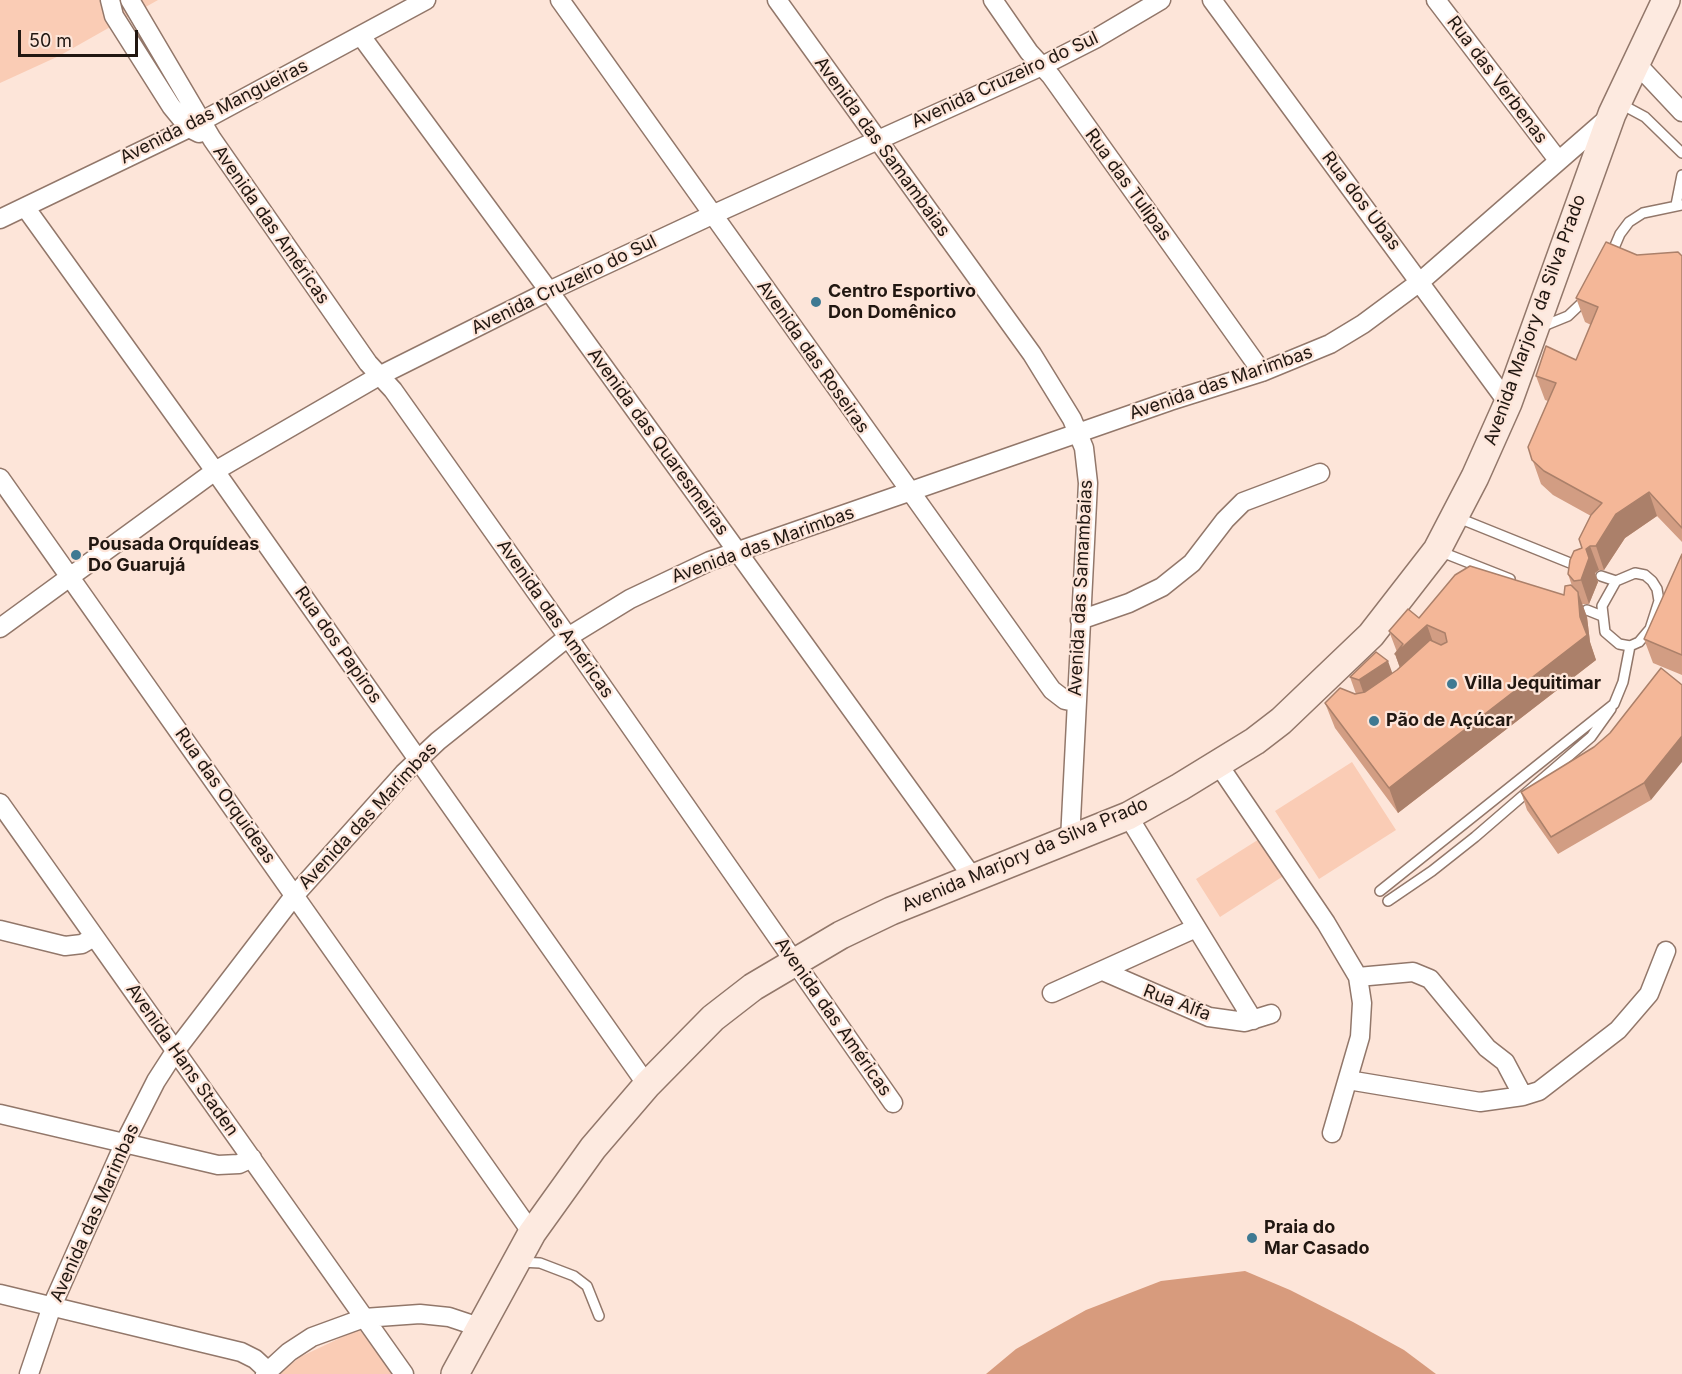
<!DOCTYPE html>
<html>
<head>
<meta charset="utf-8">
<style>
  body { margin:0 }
  #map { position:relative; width:1682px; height:1374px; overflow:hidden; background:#fde5d9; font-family:Inter,sans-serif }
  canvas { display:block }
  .scale { position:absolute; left:18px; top:30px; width:120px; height:27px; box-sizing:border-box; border:3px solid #211711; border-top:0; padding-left:8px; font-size:18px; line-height:21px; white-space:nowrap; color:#211711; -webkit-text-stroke:4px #fde5d9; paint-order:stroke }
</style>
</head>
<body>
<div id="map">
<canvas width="1682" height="1374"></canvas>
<div class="scale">50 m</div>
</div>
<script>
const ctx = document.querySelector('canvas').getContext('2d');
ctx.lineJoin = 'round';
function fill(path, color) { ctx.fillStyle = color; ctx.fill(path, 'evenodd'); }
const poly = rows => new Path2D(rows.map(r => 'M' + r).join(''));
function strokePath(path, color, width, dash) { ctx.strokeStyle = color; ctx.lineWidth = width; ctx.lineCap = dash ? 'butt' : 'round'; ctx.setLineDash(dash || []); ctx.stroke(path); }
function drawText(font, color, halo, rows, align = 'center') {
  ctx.font = font + ' Inter,sans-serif'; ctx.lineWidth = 4.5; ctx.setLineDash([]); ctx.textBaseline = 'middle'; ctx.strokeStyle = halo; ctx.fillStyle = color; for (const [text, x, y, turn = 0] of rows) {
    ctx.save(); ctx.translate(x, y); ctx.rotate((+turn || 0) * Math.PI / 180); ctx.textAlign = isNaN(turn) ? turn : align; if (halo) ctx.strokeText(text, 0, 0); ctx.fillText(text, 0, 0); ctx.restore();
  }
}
const green = poly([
  [0,0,158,0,59,56,0,83],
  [1352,762,1396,830,1319,879,1275,811],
  [1264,836,1288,873,1220,917,1196,879],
  [359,1329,393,1374,279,1374,300,1357]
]);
const water = poly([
  [1245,1271,1290,1290,1353,1322,1404,1350,1436,1374,986,1374,1016,1349,1086,1310,1161,1281]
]);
const lane = poly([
  [1619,103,1645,117,1682,153],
  [1676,205,1682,175],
  [1611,255,1620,234,1629,222,1643,213,1682,205],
  [1541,327,1568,316,1587,298],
  [1456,517,1580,567],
  [1439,551,1510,579],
  [1635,573,1645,575,1652,581,1657,589,1659,601,1650,629,1639,642,1630,646,1619,644,1605,632,1602,606,1616,581,1635,573],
  [1601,576,1616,581],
  [1587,610,1602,616],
  [1380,891,1614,704,1623,682,1630,646],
  [1388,901,1432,871,1475,837,1591,737,1611,709],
  [520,1262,540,1263,574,1276,587,1286,599,1316]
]);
const street = poly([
  [110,0,114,16,171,106,189,128,199,133],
  [130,0,212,139,368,363,393,390,568,637,893,1103],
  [560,0,1052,690,1065,700,1075,702],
  [777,0,1032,354,1072,419,1084,448,1088,483,1070,840],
  [993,0,1029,52,1051,76,1262,372],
  [1212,0,1508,403],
  [1436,0,1558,160],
  [361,36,549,291,974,879],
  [1635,62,1682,112],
  [25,207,215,471,647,1085],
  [0,219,189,128,426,0],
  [0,478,532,1233],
  [1080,620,1129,603,1162,587,1192,563,1225,520,1243,502,1320,473],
  [0,628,215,471,379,376,549,291,712,215,1042,66,1095,39,1161,0],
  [1218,764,1326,923,1358,977,1362,1003,1360,1037,1332,1133],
  [0,803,404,1374],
  [1128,816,1253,1020],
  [0,930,65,946,82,944,94,937],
  [1103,971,1209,1017,1245,1022,1271,1014],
  [1358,977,1413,972,1430,979,1487,1048,1505,1062,1523,1096],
  [1052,993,1196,928],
  [1348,1080,1480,1102,1523,1096,1539,1091,1618,1030,1649,994,1666,951],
  [0,1114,218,1165,239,1164,252,1158],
  [0,1294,241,1352,255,1359,268,1371],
  [29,1374,52,1306,125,1142,156,1081,176,1050,294,896,404,773,438,741,568,637,630,599,710,561,1170,401,1262,372,1330,344,1363,324,1421,281,1609,117],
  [265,1374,289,1352,312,1337,364,1318,420,1314,449,1317,479,1327]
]);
const secondary = poly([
  [455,1374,532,1233,593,1148,647,1085,713,1018,753,987,841,935,891,911,1128,816,1180,787,1255,741,1281,721,1371,635,1437,550,1475,477,1508,403,1612,114,1666,0]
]);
const wall = poly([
  [1637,255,1682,256,1682,542,1657,516,1625,538,1604,570,1599,570,1595,573,1598,582,1589,604,1582,604,1587,617,1590,642,1596,660,1398,813,1335,728,1325,703,1356,694,1350,677,1392,674,1400,668,1395,654,1397,652,1389,631,1419,618,1564,595,1572,586,1568,574,1582,548,1591,516,1553,495,1541,484,1528,447,1548,401,1545,400,1536,376,1576,360,1591,325,1585,322,1576,298],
  [1682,554,1682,675,1653,663,1644,639],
  [1661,668,1651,800,1558,854,1527,810,1521,792,1594,747,1610,733]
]);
const shadedWall = poly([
  [1649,492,1657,516,1625,538,1604,570,1596,546,1616,514],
  [1590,546,1599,570,1595,573,1598,582,1589,604,1581,580,1586,549],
  [1578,592,1587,617,1590,642,1596,660,1398,813,1389,788,1580,617],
  [1427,625,1436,651,1404,679,1395,654],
  [1388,661,1397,686,1368,706,1359,680],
  [1682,736,1682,762,1651,800,1644,783]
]);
const building = poly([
  [1606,242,1637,255,1678,252,1682,256,1682,528,1649,492,1616,514,1596,546,1590,546,1586,549,1589,558,1581,580,1574,581,1568,574,1570,560,1574,551,1582,548,1579,539,1591,515,1602,503,1544,471,1532,460,1528,447,1556,383,1536,376,1546,346,1576,360,1598,307,1576,298,1606,242],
  [1682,554,1682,655,1644,639,1682,554],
  [1470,566,1564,595,1565,586,1571,585,1578,592,1580,617,1587,635,1389,788,1325,703,1340,688,1355,694,1365,692,1397,670,1430,640,1441,645,1447,642,1445,633,1427,625,1395,654,1403,644,1389,631,1408,609,1419,618,1455,575,1470,566],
  [1376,652,1388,661,1359,680,1350,677,1376,652],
  [1661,668,1682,685,1682,736,1644,783,1551,837,1521,792,1594,747,1610,733,1661,668]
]);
const markers = [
  [816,302,6,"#3f7992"],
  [76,555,6,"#3f7992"],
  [1452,684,6,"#3f7992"],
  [1374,721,6,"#3f7992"],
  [1252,1238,6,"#3f7992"]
];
const streetNames = [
  ["Avenida Cruzeiro do Sul",1005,80,-25],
  ["Rua das Verbenas",1497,80,53],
  ["Avenida das Mangueiras",214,112,-27],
  ["Avenida das Samambaias",882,147,54],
  ["Rua das Tulipas",1128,185,54],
  ["Rua dos Ubas",1361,201,53],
  ["Avenida das Américas",271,225,55],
  ["Avenida Cruzeiro do Sul",564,285,-26],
  ["Avenida Marjory da Silva Prado",1535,320,-70],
  ["Avenida das Roseiras",813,357,55],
  ["Avenida das Marimbas",1221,383,-19],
  ["Avenida das Quaresmeiras",658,442,54],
  ["Avenida das Marimbas",763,545,-20],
  ["Avenida das Samambaias",1081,588,-87],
  ["Avenida das Américas",555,619,55],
  ["Rua dos Papiros",338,645,55],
  ["Rua das Orquideas",225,796,55],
  ["Avenida das Marimbas",368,816,-47],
  ["Avenida Marjory da Silva Prado",1025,855,-23],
  ["Rua Alfa",1177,1003,21],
  ["Avenida das Américas",833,1017,55],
  ["Avenida Hans Staden",182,1060,55],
  ["Avenida das Marimbas",95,1213,-66]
];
const poiNames = [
  ["Centro Esportivo",828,292],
  ["Don Domênico",828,313],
  ["Pousada Orquídeas",88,545],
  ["Do Guarujá",88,566],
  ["Villa Jequitimar",1464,684],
  ["Pão de Açúcar",1386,721],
  ["Praia do",1264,1228],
  ["Mar Casado",1264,1249]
];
fill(green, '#faccb5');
fill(water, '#d79b7d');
strokePath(lane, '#92776a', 12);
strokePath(street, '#92776a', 21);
strokePath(secondary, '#92776a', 30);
strokePath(lane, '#fff', 9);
strokePath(street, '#fff', 18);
strokePath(secondary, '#fdeae0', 27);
fill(wall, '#d29d83');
fill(shadedWall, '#ab806a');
fill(building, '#f4b798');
strokePath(building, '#ab806a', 1.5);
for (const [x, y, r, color] of markers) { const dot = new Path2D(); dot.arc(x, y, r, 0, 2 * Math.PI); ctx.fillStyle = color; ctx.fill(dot); strokePath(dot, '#fde5d9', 2); }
drawText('18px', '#211711', '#fde5d9', streetNames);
drawText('bold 18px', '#211711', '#fde5d9', poiNames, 'left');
</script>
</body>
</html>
